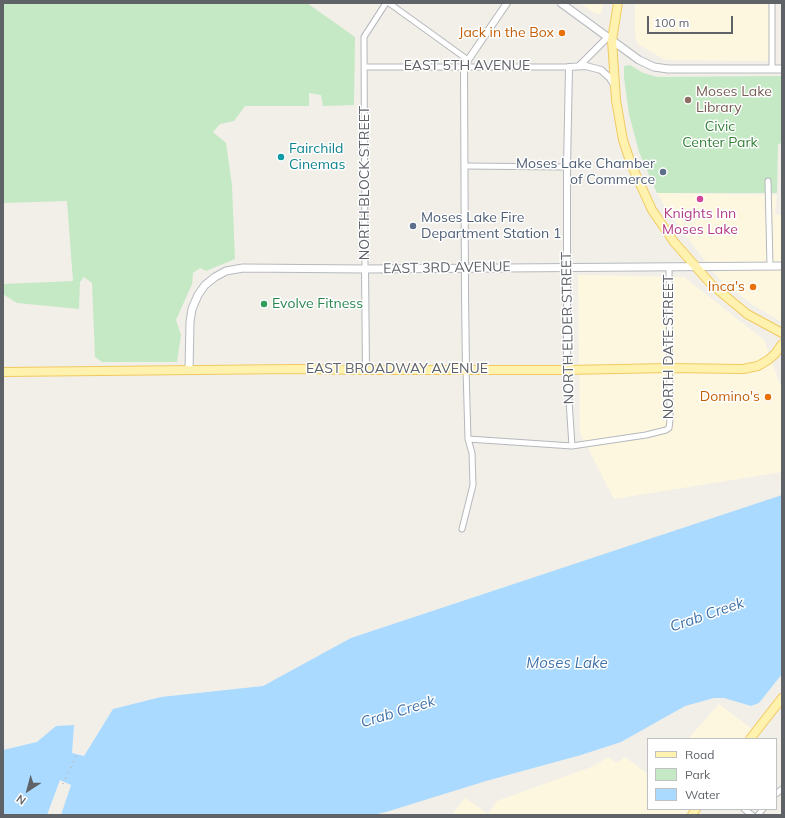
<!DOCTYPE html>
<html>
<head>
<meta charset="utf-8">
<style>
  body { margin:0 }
  #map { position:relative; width:785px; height:818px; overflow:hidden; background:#f1efe8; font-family:Mulish,sans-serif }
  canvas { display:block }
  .frame { position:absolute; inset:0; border:4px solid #5f6368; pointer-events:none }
  .legend { position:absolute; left:647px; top:738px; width:130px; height:72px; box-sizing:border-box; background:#fff; border:1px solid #bfc1c3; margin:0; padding:5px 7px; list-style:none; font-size:12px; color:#5f6368 }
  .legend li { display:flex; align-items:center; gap:8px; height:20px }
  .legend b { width:20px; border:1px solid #bfc1c3 }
  .north { position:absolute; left:8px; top:770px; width:40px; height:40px; -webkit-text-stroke:3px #fff; paint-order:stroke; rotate:216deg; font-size:11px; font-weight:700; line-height:16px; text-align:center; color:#5f6368 }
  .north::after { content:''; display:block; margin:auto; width:14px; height:18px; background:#5f6368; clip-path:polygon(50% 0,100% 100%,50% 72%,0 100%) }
  .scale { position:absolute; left:647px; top:16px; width:86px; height:18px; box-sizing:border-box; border:2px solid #5f6368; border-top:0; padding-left:5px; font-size:12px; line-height:14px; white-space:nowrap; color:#5f6368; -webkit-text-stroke:3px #fff; paint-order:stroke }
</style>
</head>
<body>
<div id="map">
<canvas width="785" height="818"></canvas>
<div class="frame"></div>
<ul class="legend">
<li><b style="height:5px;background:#fff2af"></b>Road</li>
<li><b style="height:11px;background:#c5e8c5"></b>Park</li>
<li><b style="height:11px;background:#aadaff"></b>Water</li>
</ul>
<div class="north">N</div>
<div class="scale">100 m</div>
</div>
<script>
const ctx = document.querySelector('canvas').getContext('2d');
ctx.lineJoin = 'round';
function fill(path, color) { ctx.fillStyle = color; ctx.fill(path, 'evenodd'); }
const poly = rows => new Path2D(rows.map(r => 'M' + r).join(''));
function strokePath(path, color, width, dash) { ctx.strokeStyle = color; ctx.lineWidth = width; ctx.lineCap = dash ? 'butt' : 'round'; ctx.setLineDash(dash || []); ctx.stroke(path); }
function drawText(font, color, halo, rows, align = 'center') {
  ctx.font = font + ' Mulish,sans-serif'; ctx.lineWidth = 3; ctx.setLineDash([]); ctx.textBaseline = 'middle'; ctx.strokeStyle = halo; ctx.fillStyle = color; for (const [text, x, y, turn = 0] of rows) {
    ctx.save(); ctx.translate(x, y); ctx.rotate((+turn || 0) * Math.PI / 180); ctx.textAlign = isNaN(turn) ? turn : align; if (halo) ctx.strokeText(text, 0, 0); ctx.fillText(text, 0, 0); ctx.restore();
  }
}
const commercial = poly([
  [580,3,603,3,602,12,599,14,594,13],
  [635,3,772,3,772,61,665,60,638,44,635,37],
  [657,193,777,195,775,215,782,215,782,322,753,305,719,279,670,215],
  [578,275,684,277,764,340,780,384,782,384,782,472,614,499,580,433],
  [719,704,756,732,751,739,688,739],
  [608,757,617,763,625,757,648,774,648,809,698,809,694,815,452,815,465,798,488,814,497,801,594,766]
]);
const green = poly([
  [3,3,307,3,355,37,354,105,323,106,321,95,309,93,309,106,245,106,234,121,220,124,213,132,226,143,232,185,235,259,206,271,200,268,193,273,192,284,176,320,181,335,177,362,102,362,95,357,92,283,84,277,80,282,79,309,17,303,3,294,3,284,73,281,67,201,3,203],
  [630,65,643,73,657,77,782,76,782,143,778,144,777,193,657,193,639,152,629,114,624,77,624,66]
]);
const water = poly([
  [782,495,782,674,759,703,751,706,724,698,714,698,685,706,621,742,581,755,486,781,386,812,372,815,61,815,71,785,60,780,47,815,3,815,3,750,37,742,56,726,74,725,72,753,84,756,113,709,161,697,263,686,351,638]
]);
const minor = poly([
  [389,3,468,60],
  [772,3,772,69],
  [365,67,569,67],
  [465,166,567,167],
  [768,181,770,266],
  [365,269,364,37,386,3],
  [567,370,572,446],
  [468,439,572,446,646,435,666,430,669,428,670,420,669,266],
  [462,529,473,485,472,453,468,439,466,369],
  [776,794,782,789],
  [744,809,752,815],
  [758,815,763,809]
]);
const tertiary = poly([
  [579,66,608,37],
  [365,269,366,370],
  [466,369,465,294,464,66,507,3],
  [567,370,567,167,569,67,586,66,601,70,610,78,614,85]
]);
const secondary = poly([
  [561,3,639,60,654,67,668,69,782,69],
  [189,370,190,322,192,309,198,295,205,285,215,277,226,271,243,268,365,269,782,266]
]);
const primary = poly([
  [618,3,612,40,616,100,623,140,631,164,652,210,674,242,711,284,747,314,782,333],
  [3,372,295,369,366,370,567,370,669,368,743,369,758,366,768,360,775,354,782,344],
  [750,739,782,698],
  [692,815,696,809]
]);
const rail = poly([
  [63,784,78,752]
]);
const markers = [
  [562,33,4,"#e8710a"],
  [688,100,4,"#8d6e63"],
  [281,157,4,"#0f9aa8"],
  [663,172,4,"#5c6f8a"],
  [700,199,4,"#d1479c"],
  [413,226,4,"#5c6f8a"],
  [753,287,4,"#e8710a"],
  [264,304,4,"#2e9e5b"],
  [768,397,4,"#e8710a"]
];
const foodNames = [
  ["Jack in the Box",554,33],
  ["Inca's",745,287],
  ["Domino's",760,397]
];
const streetNames = [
  ["EAST 5TH AVENUE",467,66],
  ["NORTH BLOCK STREET",365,183,-90],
  ["EAST 3RD AVENUE",447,268,-1],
  ["NORTH ELDER STREET",568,328,-91],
  ["NORTH DATE STREET",669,347,-90],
  ["EAST BROADWAY AVENUE",397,369]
];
const educationNames = [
  ["Moses Lake",696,92],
  ["Library",696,108]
];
const parkNames = [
  ["Civic",720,127],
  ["Center Park",720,143]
];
const cultureNames = [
  ["Fairchild",289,149],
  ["Cinemas",289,165]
];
const serviceNames = [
  ["Moses Lake Chamber",655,164],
  ["of Commerce",655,180],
  ["Moses Lake Fire",421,218,"left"],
  ["Department Station 1",421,234,"left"]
];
const hotelNames = [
  ["Knights Inn",700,214],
  ["Moses Lake",700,230]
];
const leisureNames = [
  ["Evolve Fitness",272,304]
];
const waterNames = [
  ["Crab Creek",707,615,-19],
  ["Moses Lake",567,663],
  ["Crab Creek",398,712,-17]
];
fill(commercial, '#fef7e0');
fill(green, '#c5e8c5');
fill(water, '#aadaff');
strokePath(minor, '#b5b8bc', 7);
strokePath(tertiary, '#b5b8bc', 8);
strokePath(secondary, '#b6babf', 9);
strokePath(primary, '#f2c960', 10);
strokePath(minor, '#fff', 5);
strokePath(tertiary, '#fff', 6);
strokePath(secondary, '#fff', 7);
strokePath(primary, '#fff2af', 8);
strokePath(rail, '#b6b7b8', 1.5, [1, 5]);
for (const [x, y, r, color] of markers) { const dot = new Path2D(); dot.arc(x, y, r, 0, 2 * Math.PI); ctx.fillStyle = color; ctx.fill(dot); strokePath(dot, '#fff', 1.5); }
drawText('14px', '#c56008', '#fff', foodNames, 'right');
drawText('14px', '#5f6368', '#fff', streetNames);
drawText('14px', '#785e54', '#fff', educationNames, 'left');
drawText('14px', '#348238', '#fff', parkNames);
drawText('14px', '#0d838f', '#fff', cultureNames, 'left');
drawText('14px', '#4e5e75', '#fff', serviceNames, 'right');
drawText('14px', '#b23c85', '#fff', hotelNames);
drawText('14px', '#27864d', '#fff', leisureNames, 'left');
drawText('italic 15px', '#4174aa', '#fff', waterNames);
</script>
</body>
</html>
